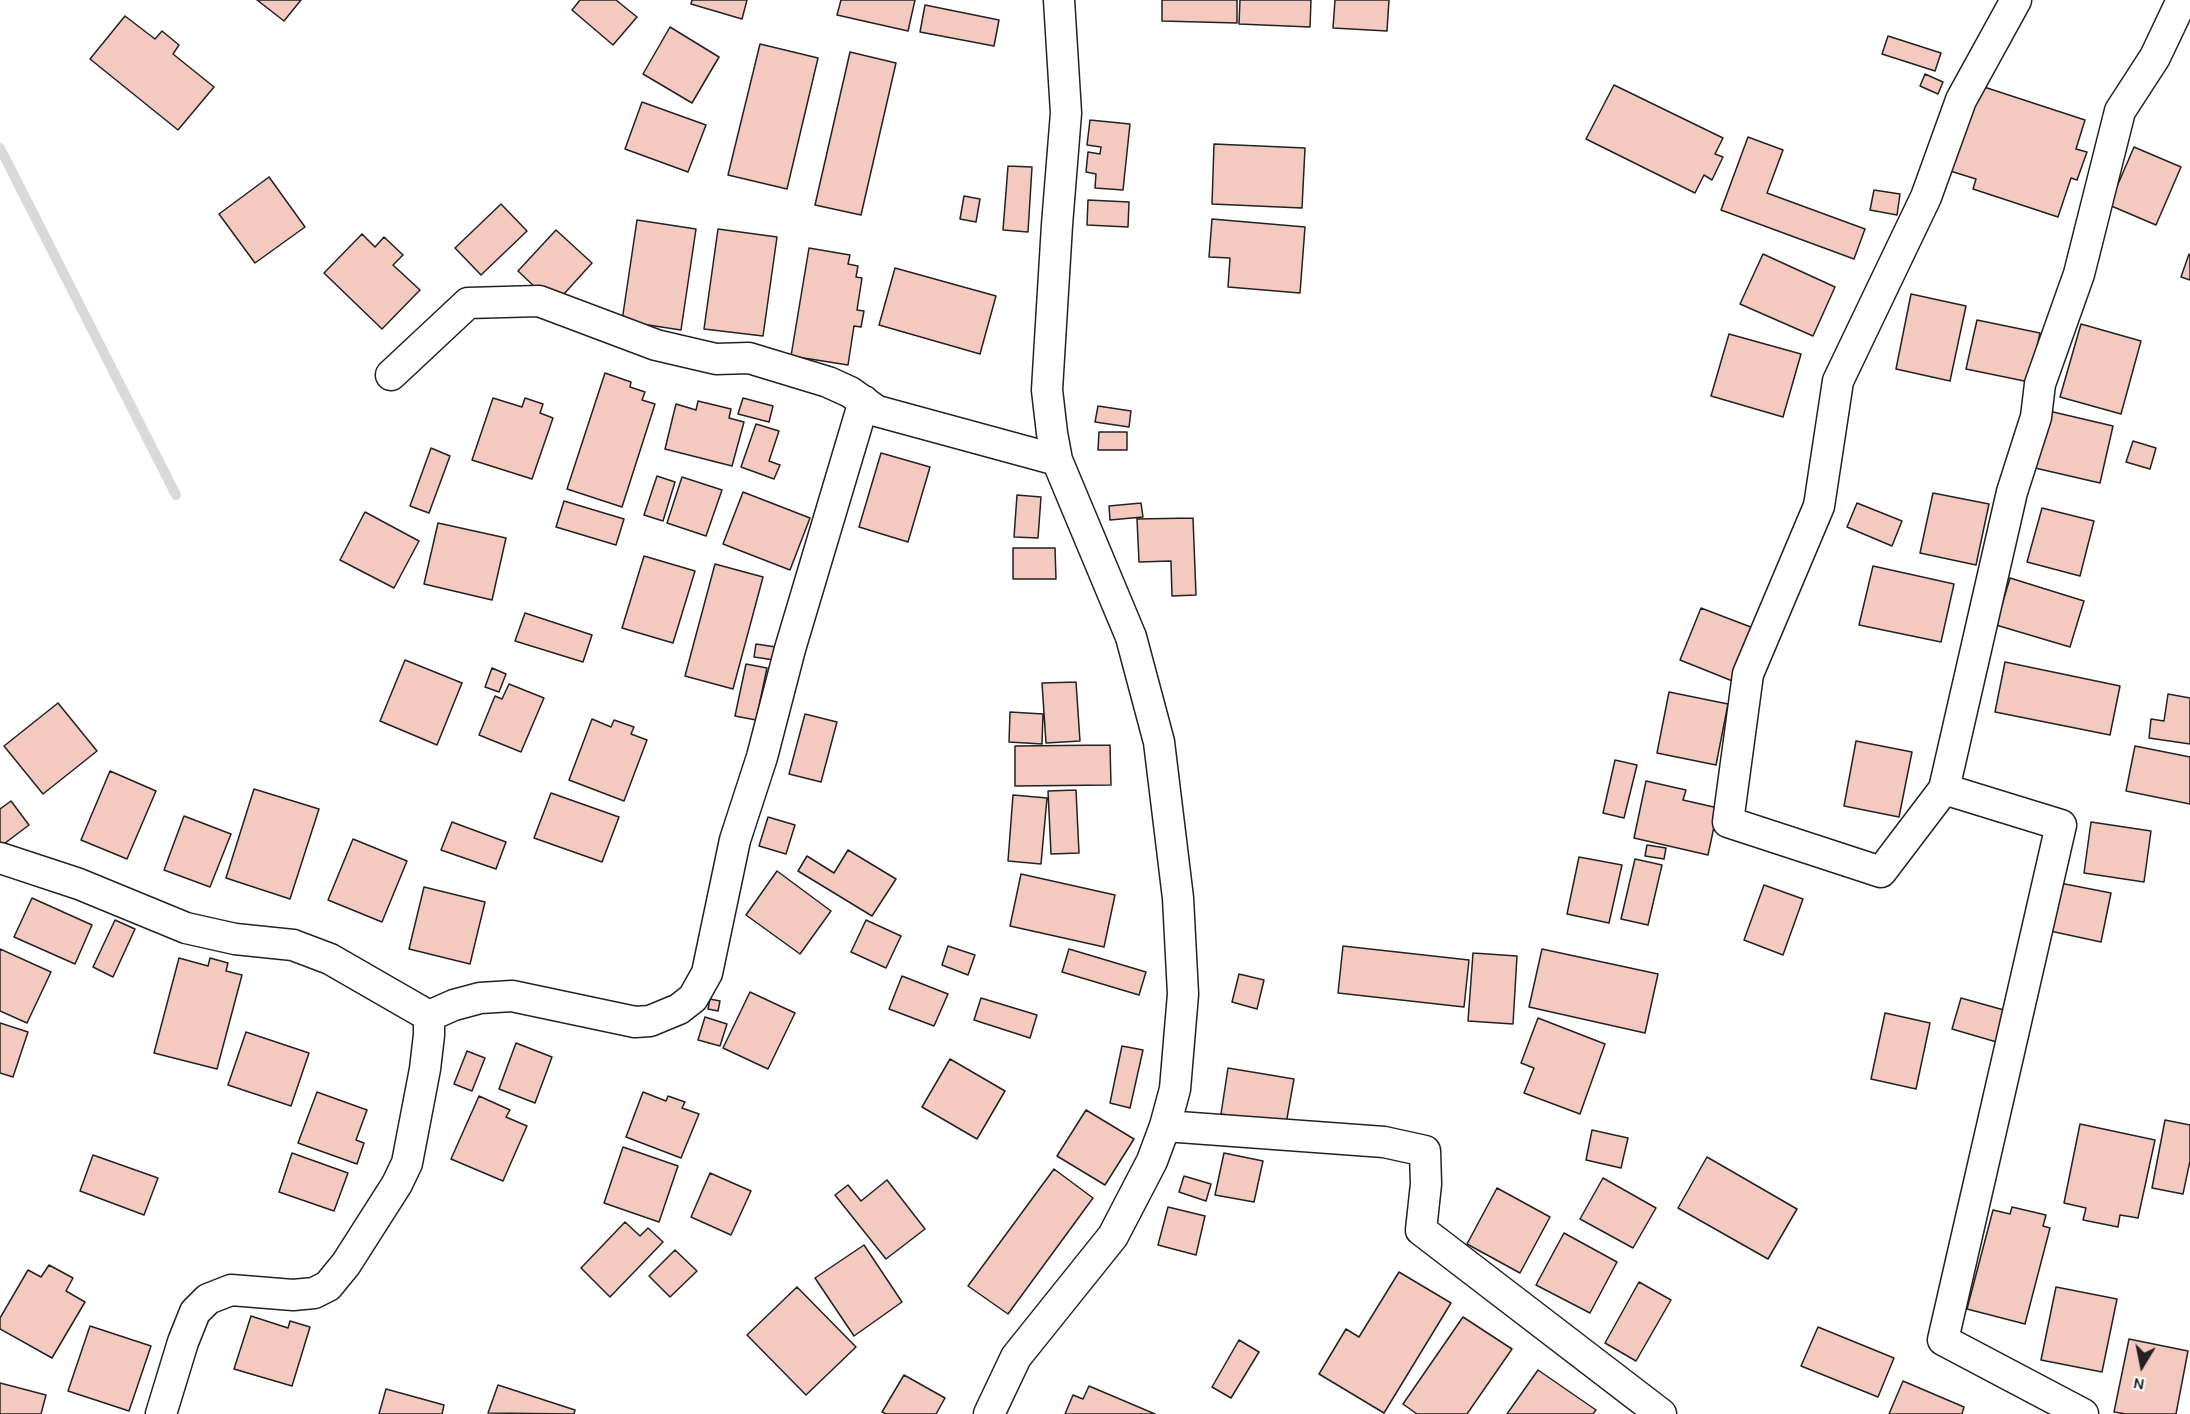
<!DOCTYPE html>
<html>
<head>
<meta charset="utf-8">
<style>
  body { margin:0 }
  #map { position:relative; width:2190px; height:1414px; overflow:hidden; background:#fff; font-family:Karla,sans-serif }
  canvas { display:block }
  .north { position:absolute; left:2112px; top:1336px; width:60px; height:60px; -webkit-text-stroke:4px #fff; paint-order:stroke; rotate:190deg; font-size:16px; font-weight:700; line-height:24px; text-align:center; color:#222 }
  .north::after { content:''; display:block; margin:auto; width:21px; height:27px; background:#222; clip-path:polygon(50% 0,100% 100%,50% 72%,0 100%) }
</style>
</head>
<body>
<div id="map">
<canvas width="2190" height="1414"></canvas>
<div class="north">N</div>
</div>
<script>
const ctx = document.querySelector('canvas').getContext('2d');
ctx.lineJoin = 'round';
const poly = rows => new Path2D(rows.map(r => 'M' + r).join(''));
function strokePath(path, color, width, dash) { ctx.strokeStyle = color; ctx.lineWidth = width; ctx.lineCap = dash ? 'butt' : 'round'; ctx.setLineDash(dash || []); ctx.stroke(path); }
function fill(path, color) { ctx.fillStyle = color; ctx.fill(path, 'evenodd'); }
const stream = poly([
  [0,148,176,495]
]);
const building = poly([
  [257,0,301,0,284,21,257,0],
  [580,0,616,0,637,17,613,45,572,10,580,0],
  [692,0,747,0,742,19,691,4,692,0],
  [841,0,915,0,908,31,837,15,841,0],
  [1162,0,1237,0,1237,23,1162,21,1162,0],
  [1240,0,1311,0,1310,27,1239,24,1240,0],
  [1335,0,1389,0,1387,31,1333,28,1335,0],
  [925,5,999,20,994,46,920,32,925,5],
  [125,16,155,39,162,31,179,45,173,54,214,87,178,130,90,59,125,16],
  [670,27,719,57,692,103,643,74,670,27],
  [1888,36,1941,53,1935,71,1882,54,1888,36],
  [760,44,818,58,787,189,728,175,760,44],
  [850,52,896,63,861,215,815,205,850,52],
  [1925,74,1943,82,1938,94,1920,86,1925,74],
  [1975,84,2085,120,2076,149,2087,152,2077,180,2071,178,2058,217,1973,189,1976,179,1947,170,1975,84],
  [1614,85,1723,138,1715,154,1723,157,1712,180,1704,175,1695,193,1586,139,1614,85],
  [642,102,706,125,688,172,625,149,642,102],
  [1090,120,1130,124,1123,190,1095,188,1096,174,1086,172,1088,152,1100,154,1101,147,1087,145,1090,120],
  [1748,137,1783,150,1767,193,1865,229,1854,259,1721,210,1748,137],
  [1214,144,1305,148,1302,208,1212,204,1214,144],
  [2134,147,2181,167,2156,225,2109,205,2134,147],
  [1008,166,1032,167,1028,232,1003,230,1008,166],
  [269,177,305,227,255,263,219,214,269,177],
  [1874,190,1900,194,1897,215,1870,210,1874,190],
  [964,196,980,199,976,222,960,219,964,196],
  [1088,200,1129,202,1128,227,1087,225,1088,200],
  [501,204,527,231,481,275,455,248,501,204],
  [1212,219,1305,227,1300,293,1228,287,1230,258,1209,257,1212,219],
  [637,220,696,229,681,330,622,321,637,220],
  [718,229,777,237,763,336,704,329,718,229],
  [556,230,592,263,554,305,518,271,556,230],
  [362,234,375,247,384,237,403,255,393,265,420,290,382,329,324,273,362,234],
  [809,248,850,255,848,264,858,266,856,277,862,278,857,310,864,311,861,327,854,326,848,365,791,356,809,248],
  [1763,254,1835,287,1813,336,1740,304,1763,254],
  [2189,254,2190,255,2190,280,2181,277,2189,254],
  [895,268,996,296,980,354,879,325,895,268],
  [1911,294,1966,306,1950,381,1896,369,1911,294],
  [1977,320,2040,333,2029,382,1966,369,1977,320],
  [2081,324,2141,341,2121,414,2060,397,2081,324],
  [1729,334,1801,354,1783,417,1711,396,1729,334],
  [605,373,631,382,630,387,645,392,642,400,655,404,622,507,567,489,605,373],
  [493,398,522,407,525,398,543,404,540,413,553,418,532,479,472,460,493,398],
  [743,398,773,406,769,422,738,414,743,398],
  [698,401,731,409,729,418,744,422,732,466,665,449,676,404,696,410,698,401],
  [1098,406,1131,411,1129,427,1095,422,1098,406],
  [2049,411,2113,426,2100,483,2035,468,2049,411],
  [756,424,779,431,769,461,780,465,774,479,741,467,756,424],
  [1099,432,1127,432,1127,450,1098,450,1099,432],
  [2133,441,2156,448,2150,469,2126,462,2133,441],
  [431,448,450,456,429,513,410,506,431,448],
  [881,453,930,467,908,542,859,527,881,453],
  [657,476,675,482,663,521,644,515,657,476],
  [682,477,722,490,706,536,667,523,682,477],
  [743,492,810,518,790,570,723,544,743,492],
  [1933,493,1989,504,1976,565,1920,553,1933,493],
  [1017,495,1041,497,1038,538,1014,537,1017,495],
  [564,501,624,519,616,545,556,527,564,501],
  [1141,503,1143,517,1110,520,1109,506,1141,503],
  [1857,503,1902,521,1892,546,1847,527,1857,503],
  [2042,508,2094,521,2080,576,2027,562,2042,508],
  [365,512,419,541,394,588,340,560,365,512],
  [1193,518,1196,595,1172,596,1171,561,1139,562,1137,519,1193,518],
  [438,523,506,538,492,600,424,584,438,523],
  [1013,548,1055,548,1056,579,1013,579,1013,548],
  [644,556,695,571,673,643,622,628,644,556],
  [715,564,763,577,733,689,685,676,715,564],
  [1873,566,1954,584,1941,642,1859,625,1873,566],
  [2010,578,2084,601,2070,647,1996,625,2010,578],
  [1701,608,1756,629,1735,682,1680,660,1701,608],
  [525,613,592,635,583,662,515,641,525,613],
  [756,644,776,647,774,660,754,657,756,644],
  [405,660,462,683,437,745,380,721,405,660],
  [2005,662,2120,686,2110,735,1995,712,2005,662],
  [746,664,767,668,756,720,735,716,746,664],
  [492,668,506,674,499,692,485,687,492,668],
  [1076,682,1080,741,1046,743,1042,683,1076,682],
  [509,684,544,698,521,752,479,735,495,696,502,699,509,684],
  [1669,692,1728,704,1716,765,1657,753,1669,692],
  [2168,694,2190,698,2190,744,2149,738,2151,719,2164,721,2168,694],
  [58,703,97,751,43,794,4,746,58,703],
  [1010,712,1043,714,1042,744,1009,742,1010,712],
  [805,714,837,722,821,782,789,774,805,714],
  [592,719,611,727,614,720,634,727,631,734,647,740,624,801,569,780,592,719],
  [1856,741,1912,752,1899,817,1844,806,1856,741],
  [1110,745,1111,785,1015,786,1015,746,1110,745],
  [2135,746,2190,757,2190,804,2126,791,2135,746],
  [1615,760,1637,765,1624,818,1603,813,1615,760],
  [110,771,156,791,127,859,81,840,110,771],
  [1646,781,1686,790,1683,800,1718,808,1708,855,1634,838,1646,781],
  [254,789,319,809,290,899,226,878,254,789],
  [1076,790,1079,853,1051,854,1048,791,1076,790],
  [551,793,619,817,602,862,534,838,551,793],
  [1013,795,1047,798,1041,864,1008,861,1013,795],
  [11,801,29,825,0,847,0,809,11,801],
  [184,816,231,834,210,887,164,870,184,816],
  [768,817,795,825,786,854,759,846,768,817],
  [452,822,506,842,496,869,441,850,452,822],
  [2091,822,2151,831,2144,882,2084,873,2091,822],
  [353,839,407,861,382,922,328,900,353,839],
  [1647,845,1666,848,1664,859,1645,856,1647,845],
  [848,850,896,879,872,916,798,871,807,856,834,873,848,850],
  [1579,857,1622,865,1609,923,1567,914,1579,857],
  [1635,859,1662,865,1648,925,1621,919,1635,859],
  [777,871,831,911,800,954,746,915,777,871],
  [1021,874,1115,895,1104,947,1010,926,1021,874],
  [2060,883,2111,893,2101,942,2050,931,2060,883],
  [1764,885,1803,899,1783,955,1744,940,1764,885],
  [424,887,485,902,470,964,409,949,424,887],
  [32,898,92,925,75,964,14,937,32,898],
  [115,920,135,929,113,977,93,967,115,920],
  [866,920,901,936,886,968,851,952,866,920],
  [948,946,975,955,968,975,942,965,948,946],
  [1343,946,1469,960,1464,1007,1338,993,1343,946],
  [0,949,51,972,27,1023,0,1011,0,949],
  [1069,949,1146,972,1139,995,1062,972,1069,949],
  [1542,949,1658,974,1645,1033,1529,1007,1542,949],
  [1473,953,1517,956,1513,1024,1468,1021,1473,953],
  [179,958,208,966,210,958,228,963,226,971,242,975,217,1069,154,1053,179,958],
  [1239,974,1264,980,1257,1009,1232,1002,1239,974],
  [902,976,948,994,934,1026,889,1009,902,976],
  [750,992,795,1013,768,1069,723,1048,750,992],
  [981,998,1037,1015,1030,1038,974,1020,981,998],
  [1961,998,2011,1012,2000,1043,1952,1029,1961,998],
  [710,999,720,1001,718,1011,708,1009,710,999],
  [1885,1013,1930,1023,1916,1089,1871,1079,1885,1013],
  [705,1017,727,1024,720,1046,698,1040,705,1017],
  [1538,1018,1605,1044,1580,1114,1524,1093,1534,1068,1521,1063,1538,1018],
  [0,1023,28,1032,13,1077,0,1073,0,1023],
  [246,1032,309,1053,291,1106,228,1085,246,1032],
  [516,1043,552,1057,535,1103,499,1089,516,1043],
  [1122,1046,1143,1050,1130,1108,1110,1103,1122,1046],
  [467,1051,485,1058,472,1091,454,1084,467,1051],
  [950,1059,1005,1091,977,1139,922,1107,950,1059],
  [1228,1068,1294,1079,1286,1124,1221,1114,1228,1068],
  [317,1092,367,1110,356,1140,364,1143,357,1164,298,1143,317,1092],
  [643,1092,666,1101,668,1096,685,1102,682,1108,699,1114,681,1158,626,1137,643,1092],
  [479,1096,510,1110,506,1117,527,1126,503,1181,451,1159,479,1096],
  [1086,1110,1134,1139,1105,1185,1057,1156,1086,1110],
  [2165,1120,2190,1125,2190,1161,2183,1194,2152,1188,2165,1120],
  [2080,1124,2155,1140,2138,1218,2120,1215,2118,1227,2083,1220,2086,1208,2064,1203,2080,1124],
  [1592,1130,1628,1138,1621,1168,1586,1160,1592,1130],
  [623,1147,678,1166,659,1222,604,1203,623,1147],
  [292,1153,348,1173,334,1211,279,1192,292,1153],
  [1224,1153,1263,1161,1254,1202,1215,1195,1224,1153],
  [93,1155,158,1178,144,1215,80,1191,93,1155],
  [1707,1157,1797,1209,1768,1259,1678,1208,1707,1157],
  [1054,1169,1093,1198,1008,1314,968,1286,1054,1169],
  [710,1173,751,1191,731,1235,691,1217,710,1173],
  [1184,1176,1211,1184,1206,1201,1179,1192,1184,1176],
  [1603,1178,1656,1208,1633,1248,1580,1219,1603,1178],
  [887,1180,925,1229,886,1259,835,1195,848,1185,861,1201,887,1180],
  [1497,1188,1550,1217,1520,1273,1467,1244,1497,1188],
  [1168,1207,1205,1216,1196,1255,1158,1245,1168,1207],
  [2012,1207,2046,1215,2043,1226,2050,1228,2025,1324,1967,1309,1993,1210,2010,1214,2012,1207],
  [625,1222,640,1236,648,1228,663,1242,610,1297,581,1268,625,1222],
  [1564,1233,1617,1262,1590,1313,1536,1285,1564,1233],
  [864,1245,902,1302,854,1336,815,1278,864,1245],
  [675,1250,697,1271,670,1297,649,1276,675,1250],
  [49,1265,73,1278,66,1291,85,1302,52,1358,0,1329,0,1318,28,1270,41,1277,49,1265],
  [1399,1272,1451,1303,1384,1413,1319,1374,1346,1329,1359,1337,1399,1272],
  [1639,1282,1671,1300,1636,1361,1605,1343,1639,1282],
  [797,1287,856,1347,806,1395,747,1335,797,1287],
  [2056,1287,2117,1299,2102,1372,2041,1360,2056,1287],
  [251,1316,288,1328,290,1321,310,1327,292,1386,234,1369,251,1316],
  [1463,1317,1512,1349,1467,1414,1417,1414,1403,1404,1463,1317],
  [90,1326,151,1346,129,1411,68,1391,90,1326],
  [1818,1327,1894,1358,1878,1397,1801,1366,1818,1327],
  [2129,1339,2188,1351,2176,1414,2126,1414,2114,1412,2129,1339],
  [1239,1340,1259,1352,1231,1398,1212,1387,1239,1340],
  [1538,1370,1596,1410,1593,1414,1507,1414,1538,1370],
  [904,1375,945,1398,936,1414,886,1414,882,1412,904,1375],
  [1903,1381,1964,1407,1962,1414,1889,1414,1903,1381],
  [0,1383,46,1395,41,1414,0,1414,0,1383],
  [498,1385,575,1410,574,1414,488,1413,498,1385],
  [1089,1386,1155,1414,1065,1414,1073,1395,1083,1399,1089,1386],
  [386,1389,444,1405,442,1414,379,1414,386,1389]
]);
const street = poly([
  [2016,0,1961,100,1926,197,1838,381,1819,506,1748,674,1728,822,1881,872,1944,789,2012,492,2036,417,2040,384,2079,274,2120,111,2155,57,2182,0],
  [391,375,468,303,539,301,656,345,716,359,749,358,828,382,850,392,877,411,1057,460],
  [1944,789,2061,825,1943,1340,2083,1414],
  [0,858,79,884,186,928,235,939,293,945,330,959,429,1016,429,1035,425,1069,407,1163,397,1184,346,1264,328,1286,314,1293,293,1295,231,1290,208,1299,195,1312,183,1342,161,1414],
  [429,1016,454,1005,480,998,512,996,635,1022,650,1021,679,1009,693,998,707,973,735,840,762,757,790,649,864,401],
  [1165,1126,1384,1142,1425,1151,1426,1184,1421,1230,1661,1414],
  [989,1414,1016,1357,1113,1236,1152,1161,1165,1126,1175,1089,1183,994,1178,898,1159,742,1131,637,1057,460,1052,433,1047,390,1057,225,1066,113,1059,0]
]);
strokePath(stream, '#d9d9d9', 10);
fill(building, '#f3c9c0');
strokePath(building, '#222', 1.5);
strokePath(street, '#222', 33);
strokePath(street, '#fff', 30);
</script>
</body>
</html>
